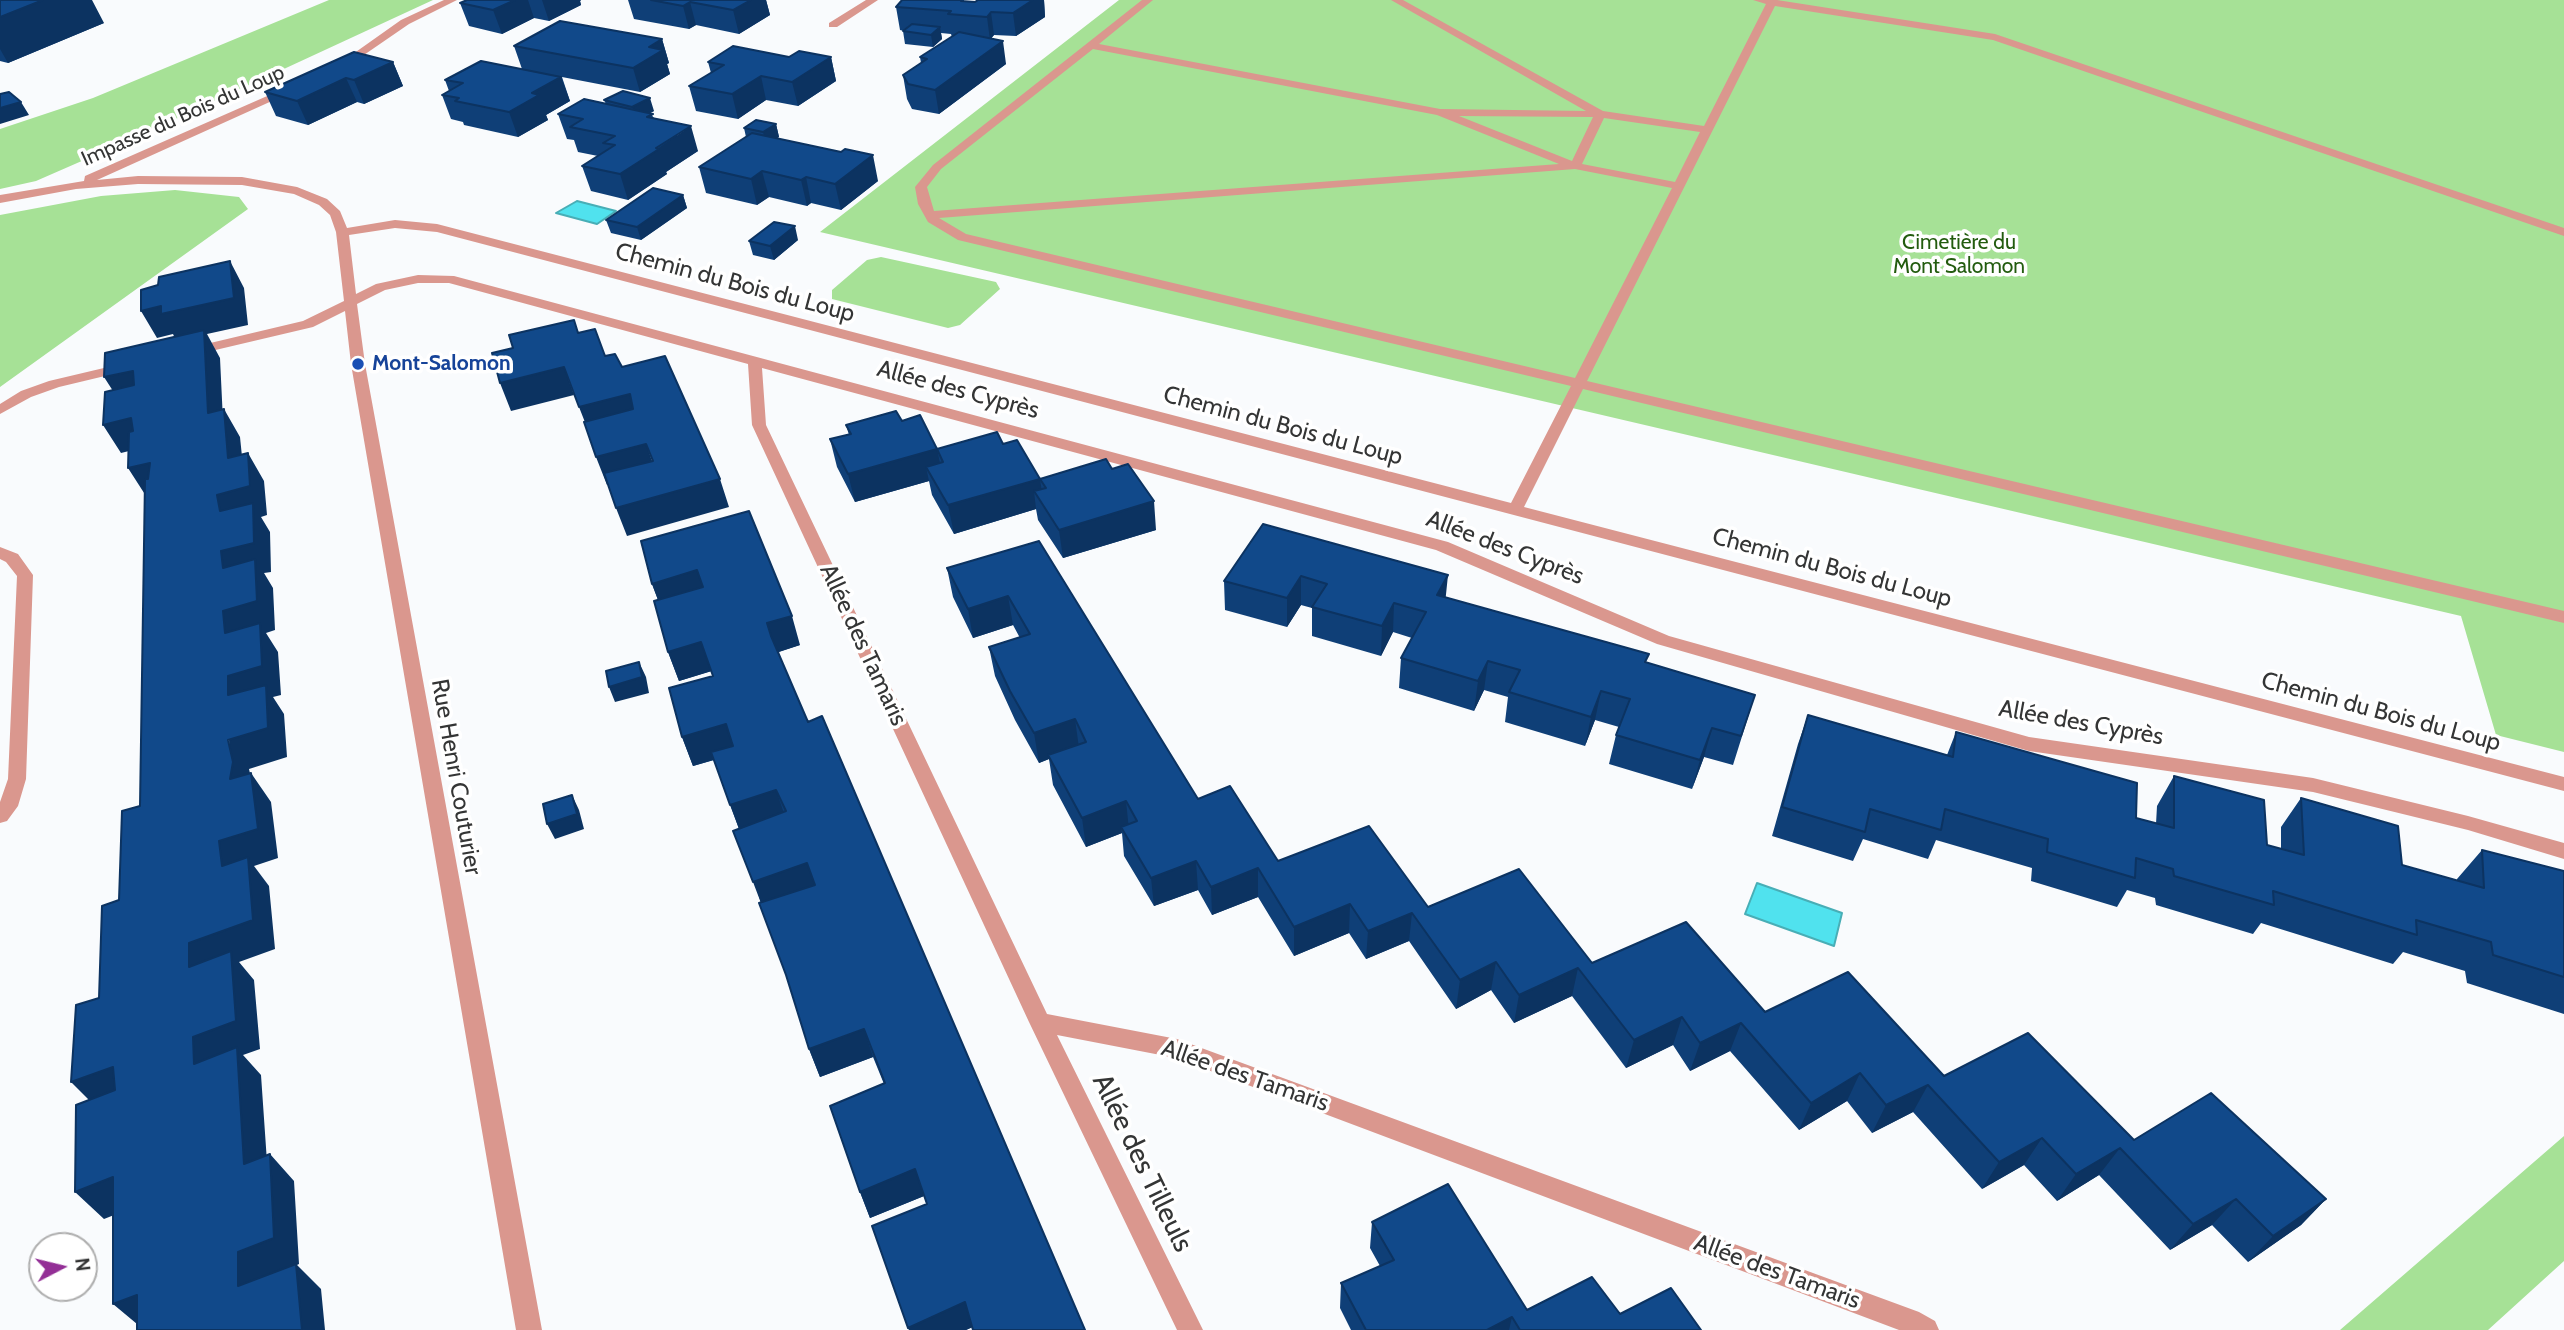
<!DOCTYPE html>
<html>
<head>
<meta charset="utf-8">
<style>
  body { margin:0 }
  #map { position:relative; width:2564px; height:1330px; overflow:hidden; background:#f9fbfd; font-family:Cabin,sans-serif }
  canvas { display:block }
  .north { position:absolute; left:28px; top:1232px; width:70px; height:70px; box-sizing:border-box; background:#fff; border:2px solid #aeaeae; border-radius:50%; rotate:83deg; font-size:19px; font-weight:700; line-height:28px; text-align:center; color:#343535 }
  .north::after { content:''; display:block; margin:auto; width:24px; height:32px; background:#932f96; clip-path:polygon(50% 0,100% 100%,50% 72%,0 100%) }
</style>
</head>
<body>
<div id="map">
<canvas width="2564" height="1330"></canvas>
<div class="north">N</div>
</div>
<script>
const ctx = document.querySelector('canvas').getContext('2d');
ctx.lineJoin = 'round';
function fill(path, color) { ctx.fillStyle = color; ctx.fill(path, 'evenodd'); }
const poly = rows => new Path2D(rows.map(r => 'M' + r).join(''));
function strokePath(path, color, width, dash) { ctx.strokeStyle = color; ctx.lineWidth = width; ctx.lineCap = dash ? 'butt' : 'round'; ctx.setLineDash(dash || []); ctx.stroke(path); }
function drawText(font, color, halo, rows, align = 'center') {
  ctx.font = font + ' Cabin,sans-serif'; ctx.lineWidth = 7; ctx.setLineDash([]); ctx.textBaseline = 'middle'; ctx.strokeStyle = halo; ctx.fillStyle = color; for (const [text, x, y, turn = 0] of rows) {
    ctx.save(); ctx.translate(x, y); ctx.rotate((+turn || 0) * Math.PI / 180); ctx.textAlign = isNaN(turn) ? turn : align; if (halo) ctx.strokeText(text, 0, 0); ctx.fillText(text, 0, 0); ctx.restore();
  }
}
const green = poly([
  [329,0,433,0,139,136,36,181,0,189,0,129,93,98],
  [1119,0,2564,0,2564,752,2496,735,2461,616,820,232],
  [175,190,239,197,248,209,0,387,0,215,101,196],
  [881,257,996,282,1000,289,960,325,948,328,832,299,832,290,867,260],
  [2564,1136,2564,1261,2488,1330,2340,1330]
]);
const water = poly([
  [577,201,616,211,597,224,556,213,577,201],
  [1757,883,1842,913,1834,946,1745,914,1757,883]
]);
const minor = poly([
  [444,0,457,0,409,24,345,68,336,66,401,20,444,0],
  [866,0,878,0,837,27,829,27,829,23,866,0],
  [1142,0,1153,0,1099,44,1440,109,1586,111,1391,0,1403,0,1603,111,1704,126,1766,4,1753,0,1777,0,1995,34,2564,228,2564,236,1993,40,1775,6,1587,381,2564,611,2564,623,1583,389,1524,507,2564,777,2564,791,437,232,395,228,349,235,356,294,376,284,418,275,454,276,1448,542,1669,636,2029,737,2313,778,2468,816,2564,843,2564,859,2468,830,2313,792,2029,751,1657,644,1436,550,762,368,766,425,1047,1014,1177,1039,1919,1312,1935,1321,1939,1330,1899,1330,1176,1058,1057,1035,1203,1330,1177,1330,1029,1022,752,425,748,364,449,283,418,283,385,290,357,304,365,364,542,1330,516,1330,351,364,345,311,313,327,190,356,183,352,185,349,303,321,344,301,336,232,330,215,319,205,294,194,242,185,138,184,76,189,0,203,0,195,84,181,85,176,290,86,294,87,294,91,97,180,138,176,242,177,297,187,327,199,340,211,347,228,395,220,437,224,1511,503,1571,386,958,240,928,222,918,204,915,187,933,165,1142,0],
  [1093,49,1437,115,1559,164,934,211,927,187,941,169,1093,49],
  [1459,116,1593,117,1572,161,1459,116],
  [1604,118,1700,132,1675,182,1582,164,1604,118],
  [1575,169,1672,188,1575,378,966,234,939,218,1575,169],
  [125,363,130,364,130,370,59,387,31,397,0,414,0,404,21,391,49,381,125,363],
  [0,547,18,554,33,575,26,779,18,806,7,821,0,823,0,802,8,779,17,576,6,562,0,559,0,547]
]);
const wall = poly([
  [0,0,104,23,8,63,0,61],
  [467,0,581,0,580,1,581,5,549,21,534,18,502,34,469,26,460,3],
  [628,0,766,0,770,15,739,34,696,25,689,29,634,19],
  [902,0,964,0,964,1,975,2,978,0,1044,0,1045,17,1016,36,994,35,991,38,1006,64,939,114,912,109,907,99,903,75,921,63,920,57,952,37,951,34,941,33,942,39,933,47,905,44,903,31,904,31,900,30,896,7],
  [662,39,669,63,667,64,670,74,640,92,562,77,570,101,546,115,548,120,518,137,464,125,463,122,451,119,442,95,449,91,445,80,522,69,514,46],
  [789,57,831,57,836,81,798,106,766,100,738,119,696,111,689,86,711,73,708,62],
  [393,62,403,86,364,104,357,102,308,125,276,116,265,92],
  [604,100,654,111,650,113,654,118,698,151,666,172,667,174,628,200,591,191,582,166,598,156,578,152,574,140,567,139,558,114,606,104],
  [776,124,779,137,777,138,878,181,841,210,811,203,807,206,769,197,757,205,706,193,699,167,746,137,744,128],
  [683,195,687,208,641,240,611,233,606,220],
  [798,240,774,260,753,255,749,241],
  [902,421,937,449,1003,444,1040,479,1112,469,1156,530,1063,558,1038,520,1036,509,954,534,932,495,929,481,855,502,837,467,830,439,849,435,846,425],
  [1263,524,1445,597,1647,663,1755,695,1733,765,1704,757,1692,789,1609,764,1616,735,1619,727,1595,720,1585,746,1505,722,1508,697,1484,690,1474,711,1399,688,1401,658,1412,638,1393,632,1381,656,1312,636,1312,608,1301,605,1287,627,1225,610,1224,581],
  [1039,541,1198,799,1278,861,1428,907,1592,963,1765,1012,1944,1076,2134,1140,2326,1199,2301,1225,2248,1262,2212,1225,2170,1250,2099,1175,2057,1201,2024,1165,1982,1189,1913,1112,1872,1133,1847,1101,1799,1130,1730,1051,1690,1071,1673,1045,1626,1068,1572,996,1514,1023,1491,990,1456,1009,1409,941,1366,959,1349,933,1294,956,1258,897,1212,915,1198,890,1154,906,1124,856,1122,833,1086,847,1053,785,1049,759,1039,763,1015,720,995,676,989,647,1020,638,1013,625,973,638,953,597,947,568],
  [652,584,800,645,778,652,972,1327,966,1330,909,1330,872,1226,927,1204,924,1196,870,1218,860,1192,884,1084,873,1057,820,1077,809,1049,787,975,761,903,739,829,714,760,693,766,682,737,713,676,711,671,679,681,668,652,658,600],
  [1808,715,1947,755,1956,732,2136,818,2156,824,2157,806,2174,776,2267,845,2281,849,2281,827,2301,798,2402,865,2457,881,2457,879,2482,850,2564,871,2564,1014,2467,983,2465,971,2403,952,2393,964,2261,923,2253,934,2156,905,2155,898,2127,890,2117,907,2031,881,2032,868,1936,840,1928,859,1863,839,1853,861,1772,836,1798,744],
  [1372,1222,1527,1310,1620,1314,1701,1330,1351,1330,1340,1308,1341,1283,1380,1266,1370,1248]
]);
const shadedWall = poly([
  [43,0,92,0,104,23,8,63,0,49,0,17],
  [515,0,528,0,534,18,502,34,493,10],
  [542,0,581,0,580,1,581,5,549,21],
  [751,0,766,0,770,15,739,34,733,10],
  [1033,0,1044,0,1045,17,1016,36,1013,13],
  [690,2,696,25,689,29,683,6],
  [991,12,994,35,990,40,987,17],
  [940,27,942,39,933,47,931,35],
  [662,39,669,63,667,64,670,74,640,92,633,68,649,47],
  [1003,41,1006,64,939,114,935,90],
  [831,57,836,81,798,106,792,82],
  [393,62,403,86,364,104,354,80],
  [761,76,766,100,738,119,732,94],
  [561,77,570,101,546,115,548,120,518,137,509,112,532,93],
  [346,78,357,102,308,125,297,101],
  [650,98,654,111,636,120,632,107],
  [21,102,29,115,0,124,0,108],
  [776,124,779,137,766,145,763,132],
  [691,126,698,151,666,172,667,174,628,200,620,174],
  [873,155,878,181,841,210,835,184],
  [762,171,769,197,757,205,751,179],
  [806,177,811,203,807,206,801,180],
  [683,195,687,208,641,240,637,227],
  [795,226,798,240,774,260,770,246],
  [230,261,244,288,248,325,207,334,220,358,224,442,208,413,173,334,157,338,141,311],
  [564,367,574,395,511,411,500,383],
  [133,371,150,399,122,405,104,377],
  [630,394,640,422,590,435,579,407],
  [224,409,240,437,245,486,228,458],
  [131,418,149,446,121,453,103,425],
  [646,444,656,472,607,485,596,457],
  [937,449,943,477,926,467,929,481,855,502,848,474],
  [248,453,264,481,267,515,261,517,270,532,271,572,264,573,273,588,275,630,266,633,278,652,281,695,273,697,284,714,287,757,249,769,253,787,251,773,271,802,278,858,254,866,269,886,275,949,239,962,254,980,260,1049,243,1055,261,1075,269,1191,244,1164,194,1064,189,967,189,943,222,866,219,841,230,779,228,695,223,611,223,568,221,551,220,511,217,495],
  [150,463,146,496,128,468],
  [720,479,729,507,627,536,616,508],
  [1040,479,1044,506,1034,491,1036,509,954,534,948,505],
  [1154,501,1156,530,1063,558,1059,530],
  [697,570,707,599,663,613,652,584],
  [1448,575,1445,604,1437,595],
  [1301,576,1301,605,1287,627,1287,598],
  [1008,596,1013,625,973,638,968,609],
  [1394,603,1393,632,1381,656,1382,626],
  [792,616,800,645,776,653,767,623],
  [701,642,712,671,679,681,668,652],
  [1488,661,1484,690,1474,711,1478,681],
  [639,662,646,677,649,693,615,702,609,687],
  [1601,691,1595,720,1585,746,1591,717],
  [1075,719,1079,748,1048,755,1049,759,1039,763,1034,733],
  [726,724,737,753,693,766,682,737],
  [1712,728,1704,757,1692,789,1700,760],
  [776,790,786,819,741,834,730,805],
  [572,795,579,810,584,829,555,839,547,824],
  [1126,801,1129,830,1121,827,1122,833,1086,847,1082,818],
  [1196,861,1198,890,1154,906,1151,878],
  [807,863,817,892,764,911,753,882],
  [1258,868,1258,897,1212,915,1211,887],
  [1350,904,1349,933,1294,956,1294,927],
  [1412,913,1409,941,1366,959,1368,931],
  [1496,962,1491,990,1456,1009,1460,980],
  [1578,968,1572,996,1514,1023,1519,995],
  [1682,1017,1673,1045,1626,1068,1634,1040],
  [1741,1023,1730,1051,1690,1071,1700,1043],
  [864,1029,873,1057,820,1077,809,1049],
  [113,1067,140,1094,99,1110,71,1082],
  [1860,1073,1847,1101,1799,1130,1811,1103],
  [1928,1085,1913,1112,1872,1133,1886,1105],
  [2042,1138,2024,1165,1982,1189,1999,1162],
  [2120,1148,2099,1175,2057,1201,2076,1174],
  [270,1154,294,1181,299,1264,297,1265,321,1289,325,1330,302,1330,238,1286,238,1252],
  [915,1169,924,1196,870,1218,860,1192],
  [113,1177,142,1204,104,1219,75,1192],
  [2236,1199,2212,1225,2170,1250,2193,1224],
  [2326,1199,2301,1225,2248,1262,2273,1236],
  [137,1295,143,1329,113,1304],
  [965,1302,973,1327,966,1330,909,1330,908,1328],
  [1512,1317,1509,1330,1487,1330]
]);
const building = poly([
  [0,0,43,0,0,17,0,0],
  [467,0,515,0,493,10,460,3,467,0],
  [651,0,751,0,733,10,690,2,683,6,651,0],
  [902,0,961,0,961,1,975,2,978,0,1033,0,1013,13,991,12,987,17,948,14,951,11,896,7,902,0],
  [560,21,662,39,649,47,663,50,633,68,514,46,560,21],
  [912,24,940,27,931,35,903,31,912,24],
  [959,32,1003,41,935,90,908,84,903,75,927,59,920,57,959,32],
  [733,46,789,57,799,51,831,57,792,82,761,76,732,94,689,86,724,65,708,62,733,46],
  [354,52,393,62,354,80,346,78,297,101,265,92,354,52],
  [481,61,561,77,532,93,539,95,509,112,455,101,459,98,442,95,463,83,445,80,481,61],
  [623,91,650,98,632,107,604,100,623,91],
  [9,92,21,102,0,108,0,94,9,92],
  [584,99,653,114,647,117,691,126,656,148,659,149,620,174,582,166,615,145,603,143,615,136,570,127,583,119,558,114,584,99],
  [756,120,776,124,763,132,744,128,756,120],
  [752,133,841,152,845,149,873,155,835,184,806,177,801,180,762,171,751,179,699,167,752,133],
  [653,188,683,195,637,227,606,220,653,188],
  [774,222,795,226,770,246,749,241,774,222],
  [230,261,234,298,161,314,161,306,141,311,141,290,158,285,159,277,230,261],
  [574,320,578,333,595,329,605,356,615,354,622,367,665,356,720,479,616,508,604,473,653,461,646,444,596,457,584,422,633,409,630,394,579,407,564,367,500,383,492,353,513,348,509,335,574,320],
  [204,330,208,413,224,409,228,458,248,453,250,486,217,495,220,511,253,503,254,543,221,551,223,568,255,559,257,601,223,611,225,633,260,623,262,666,228,676,228,695,266,685,268,728,228,740,233,762,230,779,251,773,258,829,219,841,222,866,248,857,253,920,189,943,189,967,231,951,236,1021,193,1037,194,1064,237,1047,244,1164,270,1154,274,1238,238,1252,238,1286,296,1264,302,1330,137,1330,137,1295,113,1304,113,1177,75,1192,76,1105,115,1090,113,1067,71,1082,76,1005,99,998,102,906,119,900,122,811,140,806,145,479,148,479,150,463,128,468,129,432,133,431,131,418,103,425,105,392,134,385,133,371,104,377,105,353,204,330],
  [896,411,902,421,920,415,937,449,848,474,830,439,851,434,846,425,896,411],
  [997,432,1003,444,1017,440,1040,479,1106,459,1112,469,1128,464,1154,501,1059,530,1034,491,1046,488,1040,479,948,505,926,467,943,462,937,449,997,432],
  [749,511,792,616,767,623,771,636,808,722,822,716,1085,1330,973,1330,965,1302,908,1328,872,1226,927,1204,915,1169,860,1192,830,1106,885,1083,864,1029,809,1049,786,975,759,903,815,885,807,863,753,882,733,831,786,811,776,790,730,805,711,752,733,746,726,724,682,737,669,688,713,676,701,642,668,652,654,601,703,587,697,570,652,584,641,541,749,511],
  [1263,524,1448,575,1437,595,1649,654,1645,662,1755,695,1741,736,1712,728,1700,760,1616,735,1630,699,1601,691,1591,717,1509,692,1520,670,1488,661,1478,681,1401,658,1426,612,1394,603,1382,626,1312,607,1327,584,1301,576,1287,598,1224,581,1263,524],
  [1039,541,1198,799,1230,786,1278,861,1369,826,1428,907,1519,869,1592,963,1686,922,1765,1012,1848,972,1944,1076,2028,1033,2134,1140,2211,1093,2326,1199,2273,1236,2236,1199,2193,1224,2120,1148,2076,1174,2042,1138,1999,1162,1928,1085,1886,1105,1860,1073,1811,1103,1741,1023,1700,1043,1682,1017,1634,1040,1578,968,1519,995,1496,962,1460,980,1412,913,1368,931,1350,904,1294,927,1258,868,1211,887,1196,861,1151,878,1121,827,1137,821,1126,801,1082,818,1048,755,1086,742,1075,719,1034,733,1010,691,989,647,1030,634,1008,596,968,609,947,568,1039,541],
  [639,662,642,677,609,687,606,671,639,662],
  [1808,715,1953,757,1956,732,2137,783,2136,818,2174,828,2174,776,2264,800,2267,845,2304,855,2301,798,2398,826,2402,865,2484,888,2482,850,2564,871,2564,977,2493,955,2491,942,2416,920,2417,935,2273,891,2274,905,2174,876,2173,869,2136,858,2135,878,2047,852,2048,839,1945,809,1941,830,1870,809,1865,832,1782,807,1808,715],
  [572,795,577,814,547,824,543,804,572,795],
  [1448,1184,1527,1310,1592,1277,1620,1314,1671,1288,1701,1330,1520,1330,1512,1317,1487,1330,1366,1330,1341,1283,1394,1260,1372,1222,1448,1184]
]);
const markers = [
  [358,364,7,"#1a4fb4"]
];
const farStreetnames = [
  ["Impasse du Bois du Loup",183,116,-24]
];
const farParknames = [
  ["Cimetière du",1959,243],
  ["Mont Salomon",1959,267]
];
const farTransitnames = [
  ["Mont-Salomon",372,364]
];
const streetNames = [
  ["Chemin du Bois du Loup",735,283,15],
  ["Allée des Cyprès",958,390,15],
  ["Chemin du Bois du Loup",1283,426,15],
  ["Allée des Cyprès",1505,548,21],
  ["Chemin du Bois du Loup",1832,568,15],
  ["Allée des Tamaris",863,645,65],
  ["Chemin du Bois du Loup",2381,712,15],
  ["Allée des Cyprès",2081,723,10],
  ["Rue Henri Couturier",456,777,80],
  ["Allée des Tamaris",1245,1076,19],
  ["Allée des Tamaris",1777,1272,20]
];
const nearStreetnames = [
  ["Allée des Tilleuls",1142,1163,64]
];
fill(green, '#a6e196');
fill(water, '#50e2ee');
strokePath(water, '#48aeb6', 2);
fill(minor, '#da978e');
fill(wall, '#0f3f77');
fill(shadedWall, '#0c3361');
fill(building, '#11498a');
strokePath(building, '#0c3361', 2);
for (const [x, y, r, color] of markers) { const dot = new Path2D(); dot.arc(x, y, r, 0, 2 * Math.PI); ctx.fillStyle = color; ctx.fill(dot); strokePath(dot, '#fff', 2.5); }
drawText('21px', '#343535', '#fff', farStreetnames);
drawText('21px', '#235c0f', '#fff', farParknames);
drawText('bold 21px', '#164399', '#fff', farTransitnames, 'left');
drawText('24px', '#343535', '#fff', streetNames);
drawText('28px', '#343535', '#fff', nearStreetnames);
</script>
</body>
</html>
